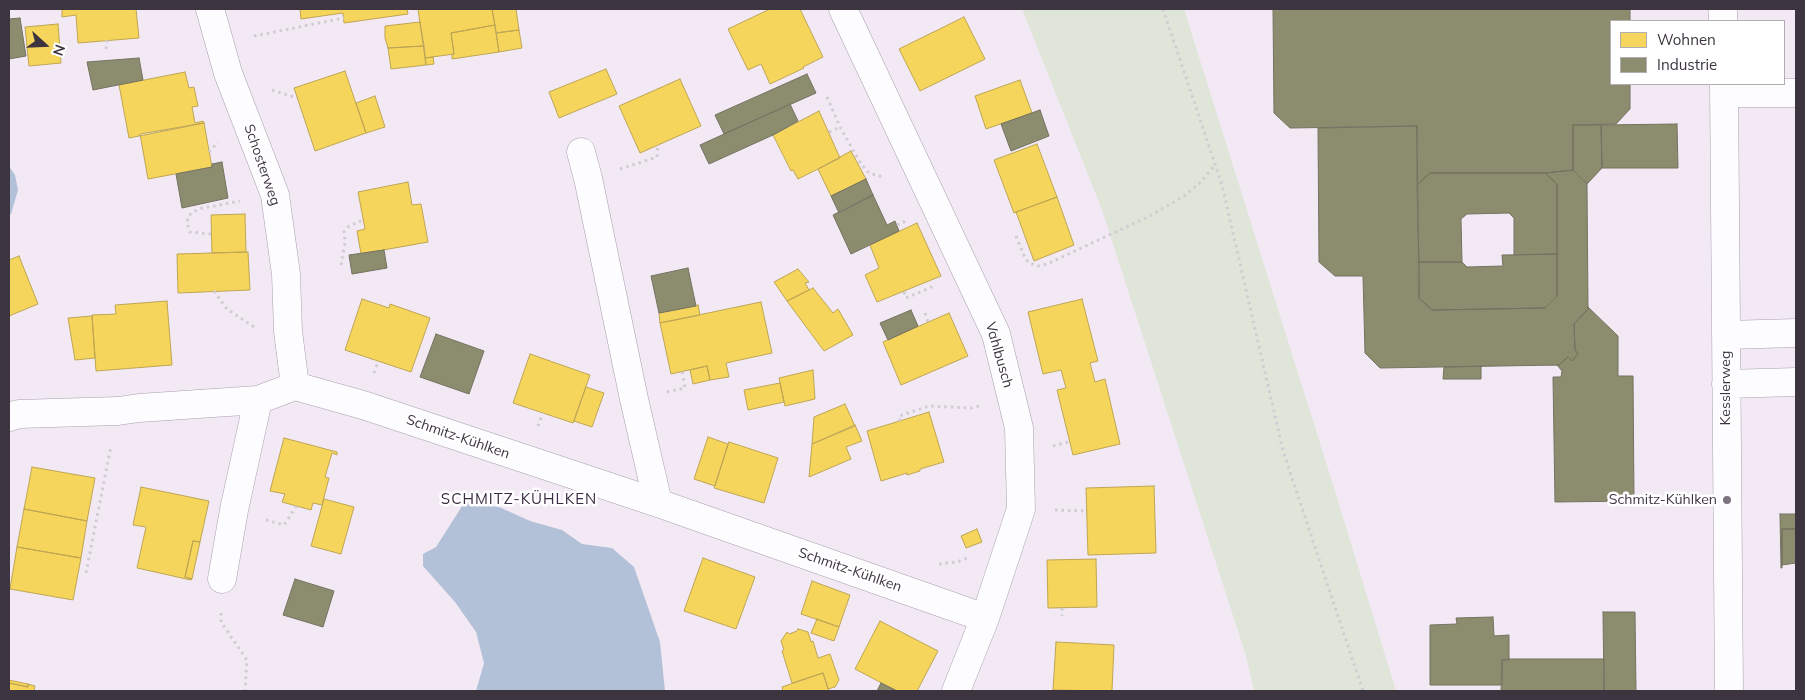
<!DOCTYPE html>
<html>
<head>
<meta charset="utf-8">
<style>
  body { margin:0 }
  #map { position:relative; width:1805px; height:700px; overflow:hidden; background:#f2e9f5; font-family:Mulish,sans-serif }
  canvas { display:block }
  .frame { position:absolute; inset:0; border:10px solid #3c343f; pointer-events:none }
  .legend { position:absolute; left:1610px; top:20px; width:175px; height:65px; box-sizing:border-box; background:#fff; border:1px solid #b1aeb2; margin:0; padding:6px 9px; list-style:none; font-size:15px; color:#3c343f }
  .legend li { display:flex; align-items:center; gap:10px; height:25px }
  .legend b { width:25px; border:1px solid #b1aeb2 }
  .north { position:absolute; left:20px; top:20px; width:50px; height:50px; -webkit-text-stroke:4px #fff; paint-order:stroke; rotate:110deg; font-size:14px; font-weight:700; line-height:20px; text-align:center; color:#3c343f }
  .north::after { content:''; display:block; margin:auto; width:18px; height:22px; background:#3c343f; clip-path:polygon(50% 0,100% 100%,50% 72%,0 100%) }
</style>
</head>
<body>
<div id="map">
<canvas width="1805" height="700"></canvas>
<div class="frame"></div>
<ul class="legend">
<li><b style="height:14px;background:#f6d55c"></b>Wohnen</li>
<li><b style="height:14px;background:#8c8c6e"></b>Industrie</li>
</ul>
<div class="north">N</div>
</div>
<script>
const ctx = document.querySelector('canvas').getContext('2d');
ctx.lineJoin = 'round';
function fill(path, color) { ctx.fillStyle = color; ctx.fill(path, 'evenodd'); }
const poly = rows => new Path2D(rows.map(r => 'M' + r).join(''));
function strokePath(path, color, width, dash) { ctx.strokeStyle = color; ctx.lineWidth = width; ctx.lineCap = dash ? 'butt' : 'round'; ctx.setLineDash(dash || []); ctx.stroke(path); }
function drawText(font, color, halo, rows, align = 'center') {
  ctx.font = font + ' Mulish,sans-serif'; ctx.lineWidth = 5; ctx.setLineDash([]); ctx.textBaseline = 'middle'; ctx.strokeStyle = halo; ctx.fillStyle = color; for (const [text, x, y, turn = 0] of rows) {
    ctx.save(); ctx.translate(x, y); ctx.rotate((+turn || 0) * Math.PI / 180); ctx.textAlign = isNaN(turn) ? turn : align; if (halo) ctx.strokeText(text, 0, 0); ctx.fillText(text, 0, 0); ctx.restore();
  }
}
const green = poly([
  [1022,9,1184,9,1335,491,1396,691,1254,691,1246,656,1102,210]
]);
const water = poly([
  [9,166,15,175,18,190,11,214,9,215],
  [464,503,499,507,530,521,562,530,582,544,612,548,634,567,660,642,665,691,476,691,484,663,476,632,455,602,423,566,423,554,436,547]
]);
const homes = poly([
  [62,9,136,9,139,38,78,43,76,15,62,17,62,9],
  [300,9,407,9,408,14,344,23,343,13,301,19,300,9],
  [418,9,492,9,495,25,451,33,454,54,425,58,418,9],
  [492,9,516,9,519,30,496,33,492,9],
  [770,9,800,9,823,57,803,67,804,68,770,84,761,64,748,70,728,29,770,9],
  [964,17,985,59,920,91,899,49,964,17],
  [420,22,424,46,388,48,385,38,385,26,420,22],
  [58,24,61,63,29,66,25,27,58,24],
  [495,25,499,52,452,59,452,54,454,54,451,33,495,25],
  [519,30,522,48,499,52,496,33,519,30],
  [424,46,426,65,391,69,388,48,424,46],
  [433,57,434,64,426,65,425,58,433,57],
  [606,69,617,94,559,118,549,92,606,69],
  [345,71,366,133,315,151,294,88,345,71],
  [185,72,189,88,194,87,198,106,192,107,195,123,203,121,204,123,129,138,119,85,185,72],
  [680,79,701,126,640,153,619,106,680,79],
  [1020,80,1032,113,986,129,975,96,1020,80],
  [375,96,385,127,366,133,356,103,375,96],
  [819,111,840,158,798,179,793,170,791,171,773,135,819,111],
  [204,123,212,167,148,179,140,134,204,123],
  [1037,144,1057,197,1014,213,994,160,1037,144],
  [851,151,866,179,831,196,818,169,851,151],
  [408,182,412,205,421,204,428,242,361,254,357,231,365,229,358,192,408,182],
  [1057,197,1074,245,1034,261,1016,212,1057,197],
  [245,214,246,252,212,253,211,215,245,214],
  [917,223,941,276,877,302,865,275,879,268,870,245,917,223],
  [248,252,250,290,178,293,177,254,248,252],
  [19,256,38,304,9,316,9,260,19,256],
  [798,269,809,282,805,283,809,290,787,301,774,282,798,269],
  [813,288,833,313,838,309,853,335,824,351,787,301,813,288],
  [362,299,389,308,390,304,430,318,411,372,345,350,362,299],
  [1082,299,1098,361,1090,363,1095,382,1105,379,1120,444,1073,455,1057,390,1066,388,1061,370,1043,374,1028,312,1082,299],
  [167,301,172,365,96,371,92,315,116,314,115,305,167,301],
  [761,302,772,353,726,363,729,377,710,380,707,366,671,374,660,323,761,302],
  [698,305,700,315,660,323,659,313,698,305],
  [949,313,968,356,901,385,883,342,949,313],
  [92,316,95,358,75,360,68,318,92,316],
  [530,354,590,375,573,423,513,403,530,354],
  [707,366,710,380,693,384,690,370,707,366],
  [813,370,815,399,785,406,779,378,813,370],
  [780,383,784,402,748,410,744,390,780,383],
  [586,387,604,393,592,427,574,421,586,387],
  [845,404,855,426,812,444,814,417,845,404],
  [929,412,944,462,920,469,920,471,907,475,907,473,881,481,867,431,929,412],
  [855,425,862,441,846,447,851,459,809,477,812,444,855,425],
  [708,437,728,444,715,486,694,479,708,437],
  [284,438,337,452,337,455,332,453,325,477,329,478,322,505,313,503,311,510,282,502,285,494,270,491,284,438],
  [729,442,778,458,764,503,714,488,729,442],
  [32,467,95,478,87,521,24,509,32,467],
  [1154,486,1156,553,1088,555,1086,488,1154,486],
  [141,487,209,501,200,542,193,541,185,577,192,579,191,580,137,568,146,527,133,525,141,487],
  [324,499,354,507,341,554,311,546,324,499],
  [24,509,87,521,81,558,17,547,24,509],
  [977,529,982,542,966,548,961,536,977,529],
  [193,541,200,542,192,579,185,577,193,541],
  [17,547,81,558,73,600,10,589,17,547],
  [703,558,755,577,736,629,684,611,703,558],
  [1096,559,1097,607,1048,608,1047,560,1096,559],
  [812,581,850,595,839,627,801,614,812,581],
  [817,619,839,627,834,641,811,633,817,619],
  [880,621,938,651,917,691,897,691,855,669,880,621],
  [798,629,808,632,811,642,813,641,818,658,830,654,839,680,835,687,828,689,823,673,792,683,782,651,784,650,781,641,787,632,789,634,797,631,798,629],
  [1056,642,1114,645,1112,691,1053,690,1056,642],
  [823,673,829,691,783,691,782,687,823,673],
  [9,680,28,684,28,687,9,683,9,680],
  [9,683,28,687,28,684,35,686,34,691,35,691,9,691,9,683]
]);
const industry = poly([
  [1273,9,1630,9,1630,21,1611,21,1611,84,1630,84,1630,109,1616,124,1573,125,1573,170,1545,173,1430,173,1417,185,1417,126,1290,128,1274,113,1273,9],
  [20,18,26,56,9,59,9,19,20,18],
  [139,58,143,80,93,90,87,62,139,58],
  [807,74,816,93,724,134,715,115,807,74],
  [790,104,798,121,773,135,709,164,700,145,790,104],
  [1040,110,1049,136,1011,151,1001,124,1040,110],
  [1677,124,1678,168,1602,168,1601,125,1677,124],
  [1573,125,1601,125,1602,168,1587,184,1573,170,1573,125],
  [1417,126,1419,298,1432,310,1545,308,1557,296,1557,184,1545,173,1573,170,1587,184,1588,309,1574,324,1575,350,1578,354,1572,361,1568,357,1559,365,1380,368,1365,353,1363,276,1335,276,1319,262,1318,128,1417,126],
  [222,162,228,198,182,208,176,174,212,167,212,164,222,162],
  [1430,173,1545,173,1557,184,1557,254,1514,255,1514,218,1509,213,1467,214,1461,219,1462,262,1419,262,1417,185,1430,173],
  [866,179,873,195,839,213,831,196,866,179],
  [873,195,887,225,895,221,899,231,851,254,833,215,873,195],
  [384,250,387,268,352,274,349,255,384,250],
  [1557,254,1557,296,1545,308,1432,310,1419,298,1419,262,1462,262,1467,267,1503,266,1502,255,1557,254],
  [688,268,696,306,659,313,651,276,688,268],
  [1588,307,1618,336,1618,376,1633,376,1634,501,1555,502,1553,377,1561,377,1562,371,1557,365,1559,365,1568,357,1572,361,1578,354,1575,350,1574,324,1588,309,1588,307],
  [911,310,918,326,888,340,880,323,911,310],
  [436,334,484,351,469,394,420,377,436,334],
  [1481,366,1481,379,1443,379,1444,367,1481,366],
  [1780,514,1796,514,1796,529,1782,529,1782,568,1781,568,1780,514],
  [1782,529,1796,529,1796,563,1782,565,1782,529],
  [295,579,334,591,323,627,283,615,295,579],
  [1603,612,1635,612,1636,691,1604,691,1603,612],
  [1493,617,1494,636,1509,635,1509,660,1502,660,1502,685,1430,685,1430,625,1457,624,1456,618,1493,617],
  [1509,659,1604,659,1604,691,1501,691,1502,660,1509,659],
  [881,683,897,691,877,691,881,683]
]);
const path = poly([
  [1163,9,1222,185,1283,451,1363,691],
  [254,36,344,18],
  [106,49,107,40],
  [272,90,297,98],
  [827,97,840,127,861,164,869,173,883,177],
  [829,132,840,127],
  [209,152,218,142],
  [620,169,657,157,658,144],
  [897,225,906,221],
  [211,234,190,232,187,223,189,215,198,209,240,201],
  [1016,236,1025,258,1029,263,1038,266,1047,264,1148,217,1184,196,1201,182,1215,165],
  [341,265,345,243,344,232,349,226,363,220],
  [214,291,227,309,254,327],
  [904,292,906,298,934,286],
  [925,313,928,322],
  [374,373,378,362],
  [667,392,685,388,682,371],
  [900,421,899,416,929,406,971,408,979,406],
  [538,426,543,413],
  [1053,446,1069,442],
  [1055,510,1087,511],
  [266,520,284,525,297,505],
  [939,564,957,562,967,558],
  [86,573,111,446],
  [1062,608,1062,616],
  [221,613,221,622,247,660,245,691]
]);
const minor = poly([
  [210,9,228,73,275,195,286,274,288,331,295,386],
  [843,9,996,334,1019,428,1021,509,985,618,956,691],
  [1723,9,1723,21],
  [1724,84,1729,691],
  [1724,93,1796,93],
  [581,152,588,178,634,399,658,503],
  [1726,335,1796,333],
  [1726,384,1796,382],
  [9,417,19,414,118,411,139,408,258,400,295,386,363,405,658,503,985,618],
  [222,579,234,510,258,400]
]);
const markers = [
  [1727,500,5,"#7c737f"]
];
const streetNames = [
  ["Schosterweg",262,165,71],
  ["Vahlbusch",999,355,74],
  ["Kesslerweg",1726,388,-90],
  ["Schmitz-Kühlken",458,437,19],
  ["Schmitz-Kühlken",850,570,19]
];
const poiNames = [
  ["Schmitz-Kühlken",1717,500]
];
const neighbourhoodNames = [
  ["SCHMITZ-KÜHLKEN",519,499]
];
fill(green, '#e0e5da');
fill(water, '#b2c1d7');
fill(homes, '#f6d55c');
strokePath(homes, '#bea553', 1);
fill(industry, '#8c8c6e');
strokePath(industry, '#747260', 1);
strokePath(minor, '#a8a0ab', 29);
strokePath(path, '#d0cdd1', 3, [2.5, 4]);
strokePath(minor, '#fdfcfe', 28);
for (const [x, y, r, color] of markers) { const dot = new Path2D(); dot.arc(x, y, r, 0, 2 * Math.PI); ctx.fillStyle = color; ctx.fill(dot); strokePath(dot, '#fff', 2); }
drawText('14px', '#3c343f', '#fff', streetNames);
drawText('14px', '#3c343f', '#fff', poiNames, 'right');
ctx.letterSpacing = '1px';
drawText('15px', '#3d2d44', '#fff', neighbourhoodNames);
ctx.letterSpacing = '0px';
</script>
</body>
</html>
